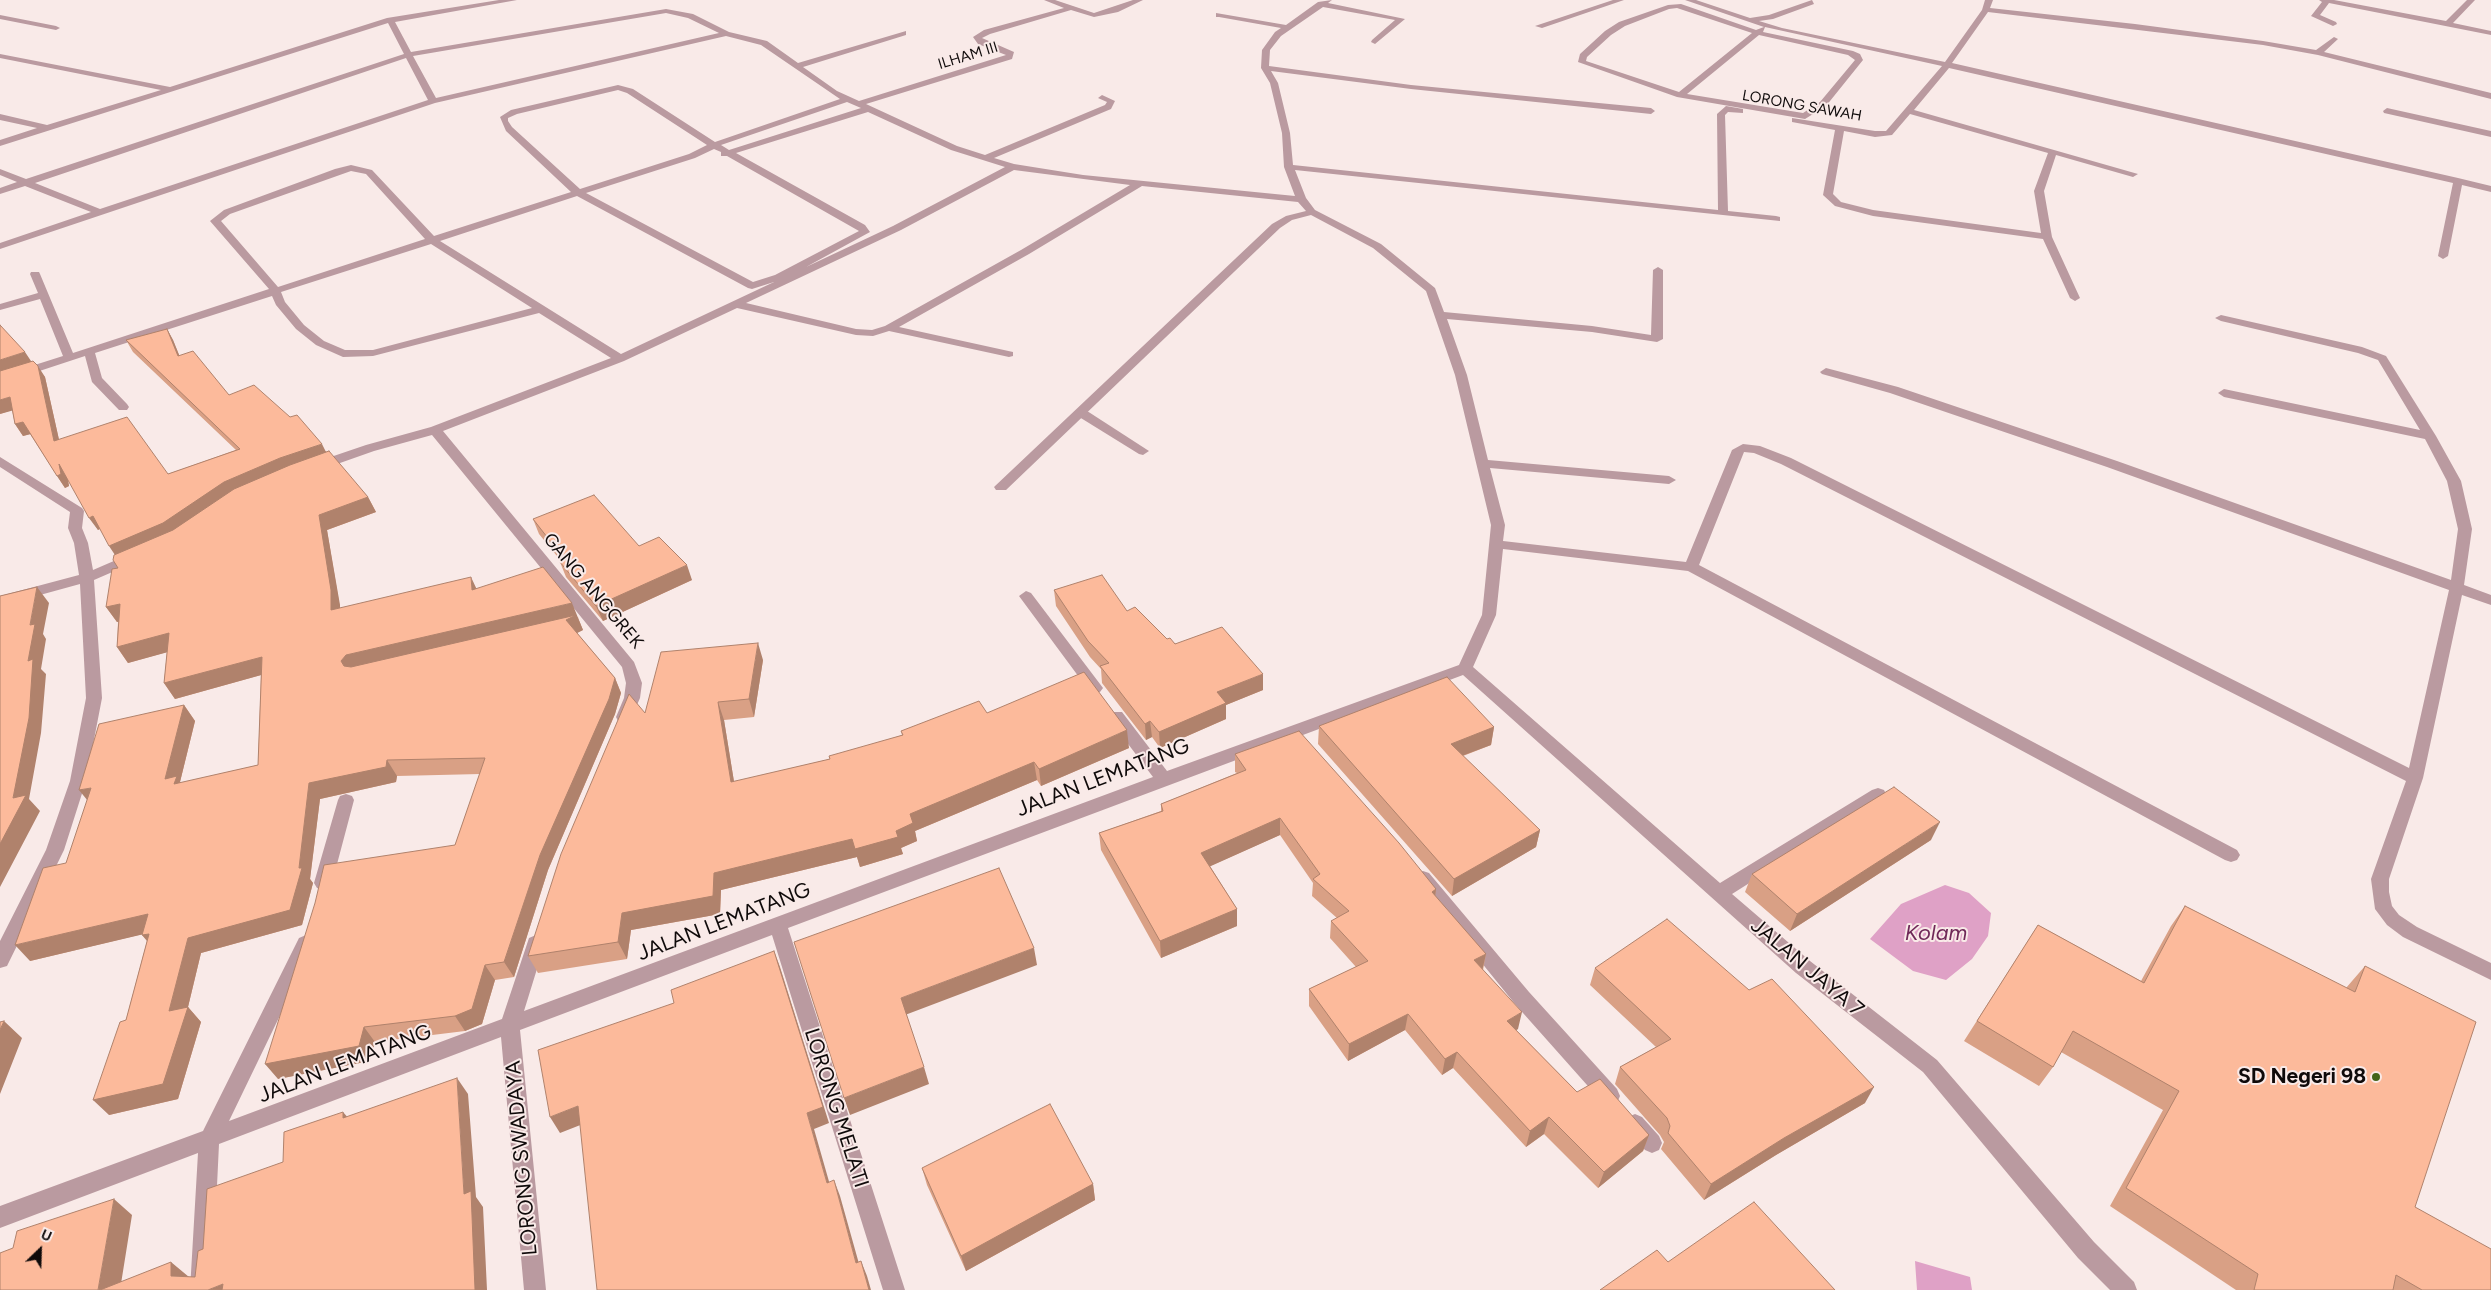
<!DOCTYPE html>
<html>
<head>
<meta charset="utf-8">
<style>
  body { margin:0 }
  #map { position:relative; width:2491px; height:1290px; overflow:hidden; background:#f9eae8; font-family:Figtree,sans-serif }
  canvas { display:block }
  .north { position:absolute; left:15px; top:1225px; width:50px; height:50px; -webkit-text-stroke:4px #f9eae8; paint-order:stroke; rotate:24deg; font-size:14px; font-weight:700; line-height:20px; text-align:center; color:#0f0a0a }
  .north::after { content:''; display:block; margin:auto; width:18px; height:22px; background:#0f0a0a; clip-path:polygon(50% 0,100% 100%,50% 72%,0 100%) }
</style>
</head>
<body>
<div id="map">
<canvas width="2491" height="1290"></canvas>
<div class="north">U</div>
</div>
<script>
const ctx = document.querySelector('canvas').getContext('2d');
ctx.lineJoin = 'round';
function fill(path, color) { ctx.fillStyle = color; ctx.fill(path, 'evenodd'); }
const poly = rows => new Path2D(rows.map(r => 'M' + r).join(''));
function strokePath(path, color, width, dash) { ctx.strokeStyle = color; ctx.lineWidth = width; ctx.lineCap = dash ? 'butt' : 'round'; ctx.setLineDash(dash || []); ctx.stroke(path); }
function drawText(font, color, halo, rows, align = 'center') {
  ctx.font = font + ' Figtree,sans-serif'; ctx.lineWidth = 4; ctx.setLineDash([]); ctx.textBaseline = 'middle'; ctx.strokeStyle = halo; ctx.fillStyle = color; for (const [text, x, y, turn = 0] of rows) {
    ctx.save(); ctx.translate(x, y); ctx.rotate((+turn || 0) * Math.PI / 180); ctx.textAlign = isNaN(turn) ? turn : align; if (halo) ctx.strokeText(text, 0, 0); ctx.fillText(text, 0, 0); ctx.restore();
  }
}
const water = poly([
  [1945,885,1969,893,1991,913,1988,936,1972,959,1946,980,1913,971,1870,939,1901,904],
  [1915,1261,1970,1277,1972,1290,1917,1290]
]);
const lane = poly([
  [1080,408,1084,409,1149,451,1143,455,1139,454,1076,415,1074,412,1080,408]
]);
const street = poly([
  [499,0,517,0,395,22,411,52,666,9,693,14,729,32,767,41,798,63,906,31,906,35,803,67,837,91,859,101,1006,55,978,44,973,37,984,30,1064,8,1044,0,1055,0,1094,13,1133,0,1143,0,1118,12,1094,17,1071,10,990,34,982,38,1014,52,1012,59,866,104,957,146,985,155,1105,105,1107,102,1098,98,1102,95,1115,101,1111,109,994,158,1014,164,1083,175,1295,196,1284,167,1282,133,1270,83,1261,68,1262,50,1275,32,1281,28,1219,17,1216,17,1216,13,1286,25,1318,2,1332,0,1328,3,1405,19,1375,44,1371,42,1372,40,1395,20,1323,7,1281,36,1270,50,1269,66,1411,85,1651,108,1655,111,1651,114,1411,89,1271,71,1278,83,1290,133,1293,165,1718,210,1717,114,1726,106,1743,109,1743,113,1728,112,1725,115,1728,211,1776,216,1780,217,1780,221,1295,170,1306,198,1315,210,1381,244,1435,288,1444,312,1592,326,1651,335,1653,270,1658,267,1663,270,1663,339,1657,342,1592,332,1447,319,1467,375,1488,460,1669,476,1676,480,1669,484,1490,468,1505,525,1503,541,1686,562,1732,450,1743,444,1760,446,1791,458,2409,768,2449,590,2107,467,1890,393,1822,374,1820,372,1826,368,1898,387,2117,461,2451,580,2458,529,2447,481,2425,439,2224,397,2218,393,2224,389,2420,430,2378,360,2358,353,2221,321,2215,318,2221,315,2362,347,2386,356,2436,436,2461,481,2472,529,2464,585,2491,595,2491,605,2462,595,2423,778,2389,879,2389,892,2392,906,2399,915,2417,927,2491,963,2491,980,2403,937,2387,925,2375,909,2371,879,2406,781,1781,464,1754,453,1744,452,1699,565,2237,850,2240,855,2237,860,2231,862,2225,860,1688,571,1503,549,1496,615,1473,667,1720,883,1872,790,1878,788,1884,790,1886,794,1884,798,1732,894,1810,961,1937,1060,2094,1242,2134,1282,2137,1290,2110,1290,2078,1258,1923,1072,1796,973,1463,675,788,928,905,1290,883,1290,772,935,520,1030,546,1290,524,1290,501,1037,219,1144,212,1290,190,1290,198,1153,0,1228,0,1206,203,1131,299,938,306,935,313,938,315,943,229,1121,502,1019,529,938,536,935,543,938,545,943,524,1011,1153,777,1110,720,1108,716,1110,712,1122,712,1167,771,1459,665,1482,615,1491,525,1455,375,1426,291,1373,248,1311,215,1292,220,1280,228,1006,490,996,490,994,487,1272,224,1286,216,1306,211,1298,202,1142,186,1029,254,899,327,1013,352,1013,356,1009,357,889,331,873,336,856,335,737,308,624,361,443,431,634,662,642,683,640,698,630,721,624,723,618,721,616,717,624,698,626,683,622,667,432,435,374,451,323,469,313,469,312,466,313,463,366,445,431,427,611,358,539,313,373,356,343,357,316,345,296,329,276,305,272,296,95,353,102,378,127,404,129,407,127,410,119,410,92,382,85,356,0,384,0,376,63,356,40,299,0,310,0,304,38,293,30,274,31,272,39,272,40,274,73,353,269,289,210,221,224,210,335,169,351,165,372,170,434,236,571,192,506,131,500,117,511,110,618,85,633,89,715,142,840,99,761,45,726,36,435,103,0,249,0,243,91,212,25,186,0,194,0,188,17,182,0,175,0,169,26,179,404,54,388,23,0,146,0,140,37,128,0,120,0,114,47,125,161,90,0,58,0,54,170,87,387,18,499,0],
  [666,13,688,18,719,33,436,98,413,56,666,13],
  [406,58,428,100,100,209,35,183,406,58],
  [618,90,627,93,707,145,689,154,580,189,512,127,508,121,508,118,517,114,618,90],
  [847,102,861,108,729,150,721,145,847,102],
  [868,112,951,150,1005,167,893,226,806,267,870,232,865,225,736,153,868,112],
  [714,149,721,152,721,156,727,156,859,231,775,275,753,282,586,193,695,158,714,149],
  [1014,170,1130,185,1021,250,885,326,872,330,856,329,746,303,901,230,1014,170],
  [351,171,366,174,425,239,278,287,221,221,230,214,351,171],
  [577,196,748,288,752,289,774,282,621,354,440,241,577,196],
  [431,244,532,308,373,350,345,350,324,341,304,325,285,302,281,292,431,244],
  [1613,0,1624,0,1542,28,1535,26,1613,0],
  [1685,0,1696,0,1750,18,1769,15,1812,0,1814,4,1773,19,1759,21,1782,28,1945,62,1982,10,1985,0,1993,0,1990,8,2135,24,2263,41,2316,50,2334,37,2338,39,2324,52,2491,93,2491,99,2318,55,2263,45,1988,12,1952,63,2458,178,2491,186,2491,192,2462,185,2448,256,2443,259,2438,256,2453,183,1949,68,1914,110,2138,174,2133,177,2056,155,2044,191,2052,237,2080,298,2075,301,2070,298,2043,239,1873,216,1835,206,1823,195,1835,130,1792,122,1792,118,1875,131,1886,131,1942,66,1765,27,1763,32,1853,51,1860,54,1863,60,1826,106,1805,119,1677,97,1578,62,1580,54,1605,31,1619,22,1668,5,1681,4,1756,30,1764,27,1685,0],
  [1677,8,1752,33,1679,92,1586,61,1587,57,1611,35,1625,26,1669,9,1677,8],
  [1759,35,1848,55,1855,60,1820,102,1803,113,1687,94,1759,35],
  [1910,114,2048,153,2034,191,2041,233,1873,210,1841,202,1833,194,1844,131,1875,137,1892,135,1910,114],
  [2319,0,2334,0,2446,21,2467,0,2475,0,2453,23,2491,31,2491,35,2329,3,2320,15,2336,22,2337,24,2333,26,2311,16,2322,2,2319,0],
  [0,15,56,26,60,28,56,30,0,19,0,15],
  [2387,108,2491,131,2491,137,2384,113,2383,111,2387,108],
  [0,457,82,508,84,511,82,528,88,543,93,570,130,554,135,553,142,557,140,560,94,580,102,698,86,781,64,850,7,966,0,968,0,941,46,850,70,781,86,698,80,584,0,606,0,596,79,575,74,543,68,528,70,512,0,467,0,457],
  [1026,591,1031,593,1100,684,1103,688,1100,692,1090,692,1019,596,1026,591],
  [346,794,352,796,354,800,332,883,329,888,323,890,317,888,314,883,338,800,340,796,346,794],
  [1423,871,1429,873,1529,992,1617,1089,1620,1096,1617,1103,1610,1105,1603,1103,1515,1004,1417,883,1414,878,1417,873,1423,871],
  [1635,1114,1642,1117,1659,1136,1662,1143,1659,1150,1652,1153,1645,1150,1628,1131,1625,1124,1628,1117,1635,1114]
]);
const wall = poly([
  [167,329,173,340,179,355,229,395,327,452,368,497,376,512,327,530,340,608,477,589,579,618,578,618,583,630,577,633,615,678,621,693,615,714,548,870,514,977,495,980,482,1024,465,1031,375,1042,370,1061,278,1079,455,845,480,774,397,776,396,782,320,799,310,879,313,883,302,925,201,953,188,1007,201,1022,178,1099,109,1115,126,1020,147,941,142,935,143,934,30,961,66,863,184,705,195,721,180,782,181,783,258,765,261,675,175,699,164,683,167,652,128,663,117,647,118,622,117,622,106,607,118,568,115,554,100,529,98,530,68,479,69,486,65,488,30,434,23,436,15,424,12,410,0,414,32,362,45,377,59,440,168,474,236,450,133,352,126,340],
  [533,519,639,546,692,580,603,621,566,577,560,562,561,561,539,534],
  [1054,590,1127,611,1167,639,1263,690,1226,705,1226,719,1160,748,1152,737,1146,740,1102,683,1101,669,1090,657,1056,606],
  [763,660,754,717,724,720,734,782,830,759,902,735,901,731,987,713,1129,748,1041,786,1037,780,915,831,917,841,901,848,903,854,860,867,857,857,721,890,720,914,631,930,627,959,538,973,528,956,645,713],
  [1319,726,1494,727,1491,745,1463,756,1540,830,1536,847,1452,896,1318,744],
  [1235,754,1436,889,1435,896,1486,954,1483,970,1518,1029,1516,1030,1577,1092,1649,1135,1643,1151,1598,1188,1544,1134,1526,1147,1453,1068,1442,1075,1405,1030,1348,1061,1309,1006,1309,989,1356,967,1330,938,1331,921,1337,918,1312,896,1313,883,1280,835,1210,866,1237,909,1237,926,1161,958,1101,850,1099,833,1161,811,1161,804,1237,773,1235,772],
  [1931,840,1790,931,1745,892,1752,874],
  [2185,906,2346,988,2365,966,2415,1207,2491,1290,2236,1290,2110,1206,2163,1110,2061,1052,2053,1067,2039,1086,1964,1041,2038,925,2141,981,2171,926],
  [1595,968,1865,1103,1776,1155,1704,1200,1661,1149,1664,1142,1660,1135,1615,1084,1620,1067,1656,1047,1590,985],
  [922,1168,1093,1184,1095,1200,966,1271,927,1185]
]);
const shadedWall = poly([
  [167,329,173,340,184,367,178,356],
  [25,352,33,364,0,374,0,360],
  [38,366,45,377,62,453,54,441],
  [10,397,18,409,0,414,0,400],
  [23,422,31,434,23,436,15,424],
  [322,444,328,456,171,535,117,558,109,546,224,482,280,458],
  [59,464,67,476,69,486,65,488,57,476],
  [368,497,376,512,327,530,340,605,340,625,331,610,319,515],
  [93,516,101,528,98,530,89,518],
  [687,565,692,580,603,621,596,606],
  [471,577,478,592,472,590],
  [37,587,49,603,43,634,46,639,41,669,46,674,41,733,29,799,40,811,0,887,0,844,13,798,28,661,30,625],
  [572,603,583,630,573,635,350,676,341,661,346,655],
  [120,604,130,619,117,622,106,607],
  [169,633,179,649,128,663,117,647],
  [758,643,763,660,754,717,749,699],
  [262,657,272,672,175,699,164,683],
  [1263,674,1263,690,1226,705,1226,719,1160,748,1159,732,1217,692],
  [615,678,621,693,615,714,548,870,514,977,504,962,540,855],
  [718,702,724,720,737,800,731,782],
  [184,705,195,721,180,782,188,792,165,779],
  [1150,721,1152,737,1146,740,1145,724],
  [1494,727,1491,745,1448,761,1451,744],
  [1127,730,1129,748,1041,786,1039,769],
  [387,760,397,776,396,782,320,799,310,879,313,883,302,925,201,953,188,1007,201,1022,178,1099,109,1115,93,1100,169,1011,188,938,299,868,309,783],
  [1034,762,1037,780,915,831,917,841,901,848,903,854,860,867,857,857,721,890,720,914,631,930,627,959,618,942,622,913,714,873,852,839,896,831,910,814],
  [91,788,92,806,79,790],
  [1280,818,1280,835,1202,870,1201,853],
  [1940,822,1931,840,1790,931,1797,914],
  [1540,830,1536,847,1452,896,1454,879],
  [1436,889,1434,906,1432,892],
  [1237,909,1237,926,1161,958,1160,941],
  [148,914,161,930,30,961,15,945],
  [149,934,156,951,142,935],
  [1034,948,1037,965,905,1015,901,998],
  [774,951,780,967,829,1123,814,1129,834,1199,827,1183,807,1113],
  [1486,954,1482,971,1474,960],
  [485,965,495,980,482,1024,465,1031,455,1016],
  [1522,1012,1518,1029,1504,1037,1507,1021],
  [1408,1014,1405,1030,1348,1061,1349,1044],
  [4,1021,22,1038,0,1094,0,1030],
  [364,1027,375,1042,370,1061,278,1079,265,1064],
  [1457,1052,1453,1068,1442,1075,1445,1059],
  [924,1067,929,1084,850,1115,844,1098],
  [457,1078,468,1094,476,1197,483,1207,487,1290,475,1290,464,1194],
  [1874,1087,1865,1103,1776,1155,1704,1200,1711,1184,1784,1138],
  [578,1106,588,1122,560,1133,550,1117],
  [343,1112,357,1128,343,1118],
  [1549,1117,1544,1134,1526,1147,1530,1131],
  [1649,1135,1643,1151,1598,1188,1604,1172],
  [834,1180,840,1196,863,1278,856,1263],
  [1093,1184,1095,1200,966,1271,961,1256],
  [114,1199,132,1215,120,1290,98,1290],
  [861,1261,867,1276,871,1290,869,1290],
  [171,1262,189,1277,171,1276],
  [223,1284,229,1290,208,1290]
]);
const building = poly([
  [0,325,25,352,0,360,0,325],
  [167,329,178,356,193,351,229,395,254,385,290,417,297,415,322,444,280,458,224,482,163,523,109,546,93,516,89,518,59,464,61,474,57,476,23,422,15,424,10,397,0,400,0,371,33,361,38,366,54,441,127,417,168,474,240,449,126,340,167,329],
  [329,451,368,497,319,515,331,590,331,610,471,577,472,590,543,567,572,603,346,655,341,661,344,666,351,667,576,615,566,620,615,678,609,699,540,855,504,962,485,965,472,1009,455,1016,364,1027,359,1046,265,1064,315,903,324,865,455,845,485,758,387,760,386,767,309,783,299,868,302,868,290,910,188,938,169,1011,188,1007,163,1084,93,1100,120,1022,126,1020,149,934,142,935,148,914,15,945,43,868,66,863,91,788,79,790,99,724,184,705,165,779,177,776,174,784,258,765,262,657,164,683,169,633,117,647,120,604,106,607,112,569,118,568,113,560,114,555,173,530,234,489,290,465,329,451],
  [594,495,639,546,659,537,687,565,596,606,560,562,565,560,533,519,594,495],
  [1102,575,1127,611,1135,607,1167,639,1170,638,1175,644,1222,627,1263,674,1217,692,1226,703,1159,732,1150,721,1145,724,1100,666,1109,663,1088,641,1054,590,1102,575],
  [37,587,30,625,35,624,28,661,33,659,29,718,13,798,26,795,0,844,0,596,37,587],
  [758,643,749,699,718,702,731,782,830,759,829,756,903,735,901,731,979,701,987,713,1084,672,1127,730,1039,769,1034,762,910,814,913,823,896,831,898,837,855,849,852,839,714,873,713,896,622,913,618,942,528,956,561,854,629,694,645,713,661,652,758,643],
  [1447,677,1494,727,1451,744,1540,830,1454,879,1319,726,1447,677],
  [1299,731,1399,843,1436,889,1432,892,1486,954,1474,960,1522,1012,1507,1021,1577,1092,1600,1079,1649,1135,1604,1172,1549,1117,1530,1131,1457,1052,1445,1059,1408,1014,1349,1044,1309,989,1368,961,1331,921,1349,911,1313,879,1320,874,1280,818,1201,853,1237,909,1160,941,1099,833,1163,811,1161,804,1246,770,1235,754,1299,731],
  [1894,787,1940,822,1797,914,1752,874,1894,787],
  [999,868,1034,948,901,998,924,1067,844,1098,794,942,999,868],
  [2185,906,2355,992,2365,966,2476,1022,2415,1207,2491,1249,2491,1290,2422,1290,2396,1275,2393,1290,2254,1290,2258,1274,2126,1188,2179,1091,2073,1031,2053,1067,1977,1021,2038,925,2144,983,2185,906],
  [1667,919,1749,990,1772,979,1874,1087,1784,1138,1711,1184,1668,1133,1670,1126,1667,1118,1620,1067,1671,1039,1595,968,1667,919],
  [774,951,823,1107,807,1113,827,1183,834,1180,856,1263,861,1261,869,1290,597,1290,578,1106,550,1117,538,1050,674,1003,671,990,774,951],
  [4,1021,0,1030,0,1022,4,1021],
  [457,1078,464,1194,471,1191,475,1290,222,1290,223,1284,208,1290,100,1290,171,1262,171,1276,195,1277,198,1251,203,1249,207,1189,283,1162,284,1132,343,1112,343,1118,457,1078],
  [1050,1104,1093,1184,961,1256,922,1168,1050,1104],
  [114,1199,98,1290,0,1290,0,1253,13,1248,17,1231,114,1199],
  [1754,1202,1835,1290,1600,1290,1657,1250,1668,1262,1754,1202]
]);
const markers = [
  [2376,1077,5,"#436419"]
];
const farStreetnames = [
  ["ILHAM III",968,56,-17],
  ["LORONG SAWAH",1802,106,10]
];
const streetNames = [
  ["GANG ANGGREK",593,591,50]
];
const nearStreetnames = [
  ["JALAN LEMATANG",1103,778,-21],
  ["JALAN LEMATANG",724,922,-21],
  ["JALAN JAYA 7",1807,968,40],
  ["JALAN LEMATANG",345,1064,-21],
  ["LORONG MELATI",836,1108,72],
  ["LORONG SWADAYA",522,1158,-95]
];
const nearPoinames = [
  ["SD Negeri 98",2366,1077]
];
const nearWaternames = [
  ["Kolam",1936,934]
];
fill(water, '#dfa1c6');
fill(lane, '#ba9aa0');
fill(street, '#ba9aa0');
fill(wall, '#d9a085');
fill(shadedWall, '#b0826c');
fill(building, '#fcba9b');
strokePath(building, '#b0826c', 1);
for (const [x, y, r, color] of markers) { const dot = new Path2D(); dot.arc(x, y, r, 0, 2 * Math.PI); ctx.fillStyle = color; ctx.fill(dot); strokePath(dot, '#f9eae8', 2); }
drawText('15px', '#0f0a0a', '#f9eae8', farStreetnames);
drawText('18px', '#0f0a0a', '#f9eae8', streetNames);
drawText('21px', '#0f0a0a', '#f9eae8', nearStreetnames);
drawText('bold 21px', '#0f0a0a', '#f9eae8', nearPoinames, 'right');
drawText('italic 22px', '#6f2858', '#f9eae8', nearWaternames);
</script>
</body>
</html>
